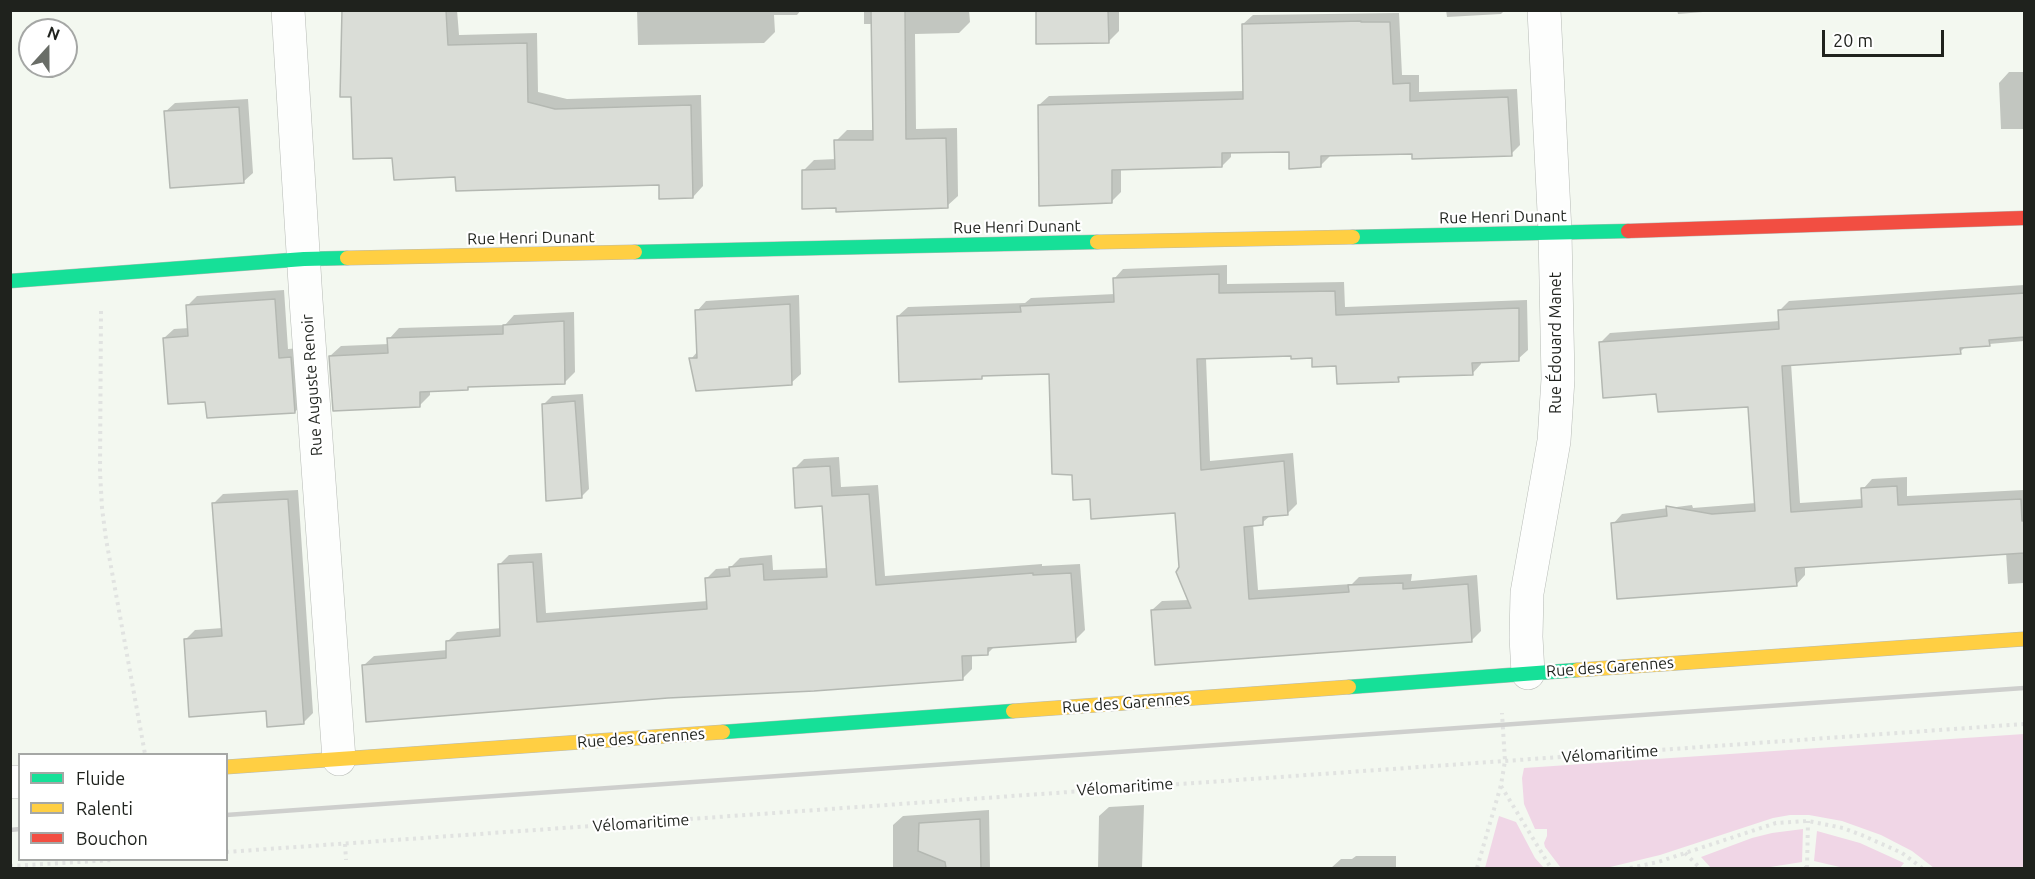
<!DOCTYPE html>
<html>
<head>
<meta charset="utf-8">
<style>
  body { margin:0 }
  #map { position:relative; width:2035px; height:879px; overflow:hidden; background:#f3f8f0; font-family:Ubuntu,sans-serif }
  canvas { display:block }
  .frame { position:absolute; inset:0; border:12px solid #1f221d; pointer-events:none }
  .legend { position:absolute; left:18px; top:753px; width:210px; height:108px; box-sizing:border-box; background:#fff; border:2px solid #a5a7a5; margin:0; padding:8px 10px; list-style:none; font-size:18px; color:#1f221d }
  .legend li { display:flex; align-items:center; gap:12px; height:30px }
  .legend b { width:30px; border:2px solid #a5a7a5 }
  .north { position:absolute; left:18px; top:18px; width:60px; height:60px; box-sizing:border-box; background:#fff; border:2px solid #a5a7a5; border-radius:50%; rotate:21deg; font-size:16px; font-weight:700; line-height:24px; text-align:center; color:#1f221d }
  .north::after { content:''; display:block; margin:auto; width:21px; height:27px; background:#696d67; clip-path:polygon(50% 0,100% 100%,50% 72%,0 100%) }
  .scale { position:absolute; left:1822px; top:30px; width:122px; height:27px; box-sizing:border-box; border:3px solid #1f221d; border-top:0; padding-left:8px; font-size:18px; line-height:21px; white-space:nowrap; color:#1f221d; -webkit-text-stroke:4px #fff; paint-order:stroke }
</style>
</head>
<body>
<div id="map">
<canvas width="2035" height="879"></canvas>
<div class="frame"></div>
<ul class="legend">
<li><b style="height:8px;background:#16e098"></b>Fluide</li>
<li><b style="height:8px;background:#ffcf43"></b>Ralenti</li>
<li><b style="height:8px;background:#f24e42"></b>Bouchon</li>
</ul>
<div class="north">N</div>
<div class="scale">20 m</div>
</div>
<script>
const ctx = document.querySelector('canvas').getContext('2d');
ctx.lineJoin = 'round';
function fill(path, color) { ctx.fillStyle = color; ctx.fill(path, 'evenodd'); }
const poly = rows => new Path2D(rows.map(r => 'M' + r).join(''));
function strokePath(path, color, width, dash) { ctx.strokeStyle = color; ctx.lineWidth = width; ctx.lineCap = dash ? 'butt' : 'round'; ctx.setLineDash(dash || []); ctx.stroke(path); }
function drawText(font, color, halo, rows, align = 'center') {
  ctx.font = font + ' Ubuntu,sans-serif'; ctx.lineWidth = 4.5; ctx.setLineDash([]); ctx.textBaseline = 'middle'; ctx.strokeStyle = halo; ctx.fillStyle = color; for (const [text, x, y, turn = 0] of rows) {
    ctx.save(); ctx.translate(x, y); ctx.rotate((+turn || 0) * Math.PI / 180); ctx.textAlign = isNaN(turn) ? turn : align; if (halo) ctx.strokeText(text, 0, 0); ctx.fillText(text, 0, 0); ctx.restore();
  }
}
const green = poly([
  [2024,734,2024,868,1934,868,1912,851,1881,835,1842,821,1809,815,1790,815,1773,818,1660,855,1606,868,1561,868,1545,847,1544,843,1547,836,1547,829,1535,829,1524,804,1522,778,1524,768],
  [1499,816,1516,822,1535,858,1544,868,1485,868],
  [1803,829,1802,862,1764,868,1711,868,1701,857,1752,838,1772,833],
  [1817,831,1860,843,1904,863,1900,868,1844,868,1814,861]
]);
const shadow = poly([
  [343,10,457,10,459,35,537,33,538,92,567,99,701,95,703,186,693,197,661,183,456,175,394,156,353,95],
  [637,10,801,10,797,15,774,15,775,32,764,43,638,45],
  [864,10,969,10,970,22,959,33,915,34,916,129,957,128,958,196,947,206,837,206,803,171,814,160,836,159,836,141,847,130,874,130,873,24,864,24],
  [1037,10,1119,10,1119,31,1108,42],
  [1446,10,1505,10,1501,14,1447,17],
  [1677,10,1728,10,1678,14],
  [1399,13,1402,75,1419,75,1419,92,1517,89,1520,145,1511,154,1330,154,1330,156,1320,166,1291,150,1231,151,1231,157,1222,166,1121,168,1121,192,1111,202,1039,105,1049,96,1244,91,1243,24,1253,15],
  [2009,72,2024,72,2024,129,2001,129,1999,83],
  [248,99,253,173,243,182,165,112,175,103],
  [1227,265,1227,284,1344,282,1345,307,1527,300,1528,350,1518,359,1481,361,1481,364,1472,374,1403,375,1398,380,1337,365,1314,356,1292,355,1206,358,1210,461,1293,453,1297,504,1288,513,1271,515,1262,523,1253,524,1258,590,1352,584,1359,577,1412,574,1411,581,1477,575,1481,631,1471,641,1152,610,1162,601,1189,600,1180,567,1176,511,1091,498,1050,373,985,374,981,378,898,316,908,307,1025,303,1031,298,1115,294,1114,279,1123,269],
  [2024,285,2024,341,1966,346,1960,352,1791,363,1800,503,1863,499,1863,489,1872,479,1907,477,1907,496,2024,490,2024,583,2008,584,2006,552,1805,566,1805,575,1796,585,1613,524,1622,514,1692,505,1693,508,1756,503,1750,405,1658,393,1600,343,1610,333,1780,321,1779,311,1789,301],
  [284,290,288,349,300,348,304,402,295,412,207,400,164,338,174,329,189,328,188,305,197,296],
  [799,295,801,374,791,383,691,359,698,351,697,311,706,301],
  [574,312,575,372,565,382,470,386,467,388,430,390,430,395,420,405,330,356,341,346,389,344,389,339,399,328,505,325,514,315],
  [583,394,589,489,581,497,544,404,552,396],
  [839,457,841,487,878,485,885,576,1042,564,1042,566,1080,564,1085,630,1075,640,995,646,988,653,972,654,972,669,963,678,364,665,374,656,448,650,447,642,457,632,502,628,499,565,509,555,542,553,546,613,708,601,707,578,716,569,730,568,740,558,772,555,773,570,828,568,824,505,794,469,804,459],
  [298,490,313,713,303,723,267,710,185,640,195,630,223,628,213,504,223,494],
  [1144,805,1142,868,1098,868,1099,816,1109,807],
  [989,810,990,868,893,868,893,825,903,816],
  [1356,856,1396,856,1396,868,1331,868,1341,859,1352,859]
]);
const building = poly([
  [342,10,446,10,448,45,527,43,528,102,555,109,691,105,693,198,659,199,659,185,456,191,455,177,394,180,392,158,353,159,351,97,340,97,342,10],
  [871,10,905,10,906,139,946,138,948,208,836,212,836,208,802,209,802,170,835,169,834,140,873,140,871,10],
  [1036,10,1108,10,1109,43,1036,44,1036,10],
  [1361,21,1361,22,1390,22,1393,84,1410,83,1410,101,1508,97,1512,156,1412,159,1412,154,1321,156,1321,167,1289,169,1289,152,1222,153,1222,167,1112,170,1112,203,1039,206,1038,105,1243,99,1242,24,1361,21],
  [239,107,244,183,170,188,164,111,239,107],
  [1219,274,1219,293,1335,291,1336,315,1519,308,1519,361,1472,363,1473,375,1398,377,1399,382,1337,384,1336,366,1312,367,1312,358,1291,359,1291,356,1197,359,1201,470,1284,461,1288,515,1263,517,1263,525,1244,527,1249,599,1349,592,1348,585,1403,583,1403,589,1468,584,1472,642,1155,665,1151,610,1191,608,1176,572,1179,567,1175,513,1091,519,1090,499,1073,500,1072,475,1052,474,1049,374,982,376,982,379,899,382,897,316,1021,312,1020,306,1114,302,1113,278,1219,274],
  [2025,293,2025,337,1989,340,1990,346,1960,348,1961,354,1782,366,1791,512,1862,507,1861,488,1897,486,1898,505,2021,499,2022,521,2025,520,2025,553,1795,568,1797,586,1617,599,1611,523,1667,516,1666,506,1712,514,1755,511,1748,407,1658,412,1656,394,1603,398,1599,342,1779,329,1778,310,2025,293],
  [275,299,279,358,291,357,295,413,207,418,205,402,168,404,163,338,188,336,186,305,275,299],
  [790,304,792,385,696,391,689,358,697,358,695,310,790,304],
  [564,321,565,384,468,387,468,390,420,392,420,407,333,411,329,356,388,353,387,338,503,334,503,325,564,321],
  [575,401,582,498,546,501,542,404,575,401],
  [830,466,832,496,869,494,876,585,1033,573,1033,575,1071,573,1076,642,988,648,988,655,962,656,963,680,814,691,668,698,366,722,362,665,446,658,446,641,500,636,498,564,533,562,537,622,707,609,705,578,730,576,729,567,763,564,764,580,827,577,822,506,795,508,793,468,830,466],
  [288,499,304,724,267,727,266,711,189,717,184,639,222,636,212,503,288,499],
  [980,819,981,868,946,868,945,862,918,851,919,823,980,819]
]);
const path = poly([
  [101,311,100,472,102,508,106,539,145,754],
  [1501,786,1551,868],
  [345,844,346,860],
  [226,852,2024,724],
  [1685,853,1700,868],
  [10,866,113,860],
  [1477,868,1501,785,1505,761,1502,713],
  [1630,868,1658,862,1776,823,1808,821,1843,828,1864,836,1902,853,1922,868],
  [1804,868,1811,868],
  [1807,868,1808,821]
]);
const street = poly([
  [288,10,306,300,339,759],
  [1528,673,1526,637,1527,593,1554,441,1558,379,1555,232,1544,10],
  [10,782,20,782]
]);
const fast = poly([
  [1353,237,1628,231],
  [635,252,1097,242],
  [10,281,304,259,347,258],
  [1349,687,1577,670],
  [723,732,1013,711]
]);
const slow = poly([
  [1097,242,1353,237],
  [347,258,635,252],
  [1577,670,2024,639],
  [1013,711,1349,687],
  [226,767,723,732]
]);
const jam = poly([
  [1628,231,2024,218]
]);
const rail = poly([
  [226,815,2024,688],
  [10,830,20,829]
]);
const streetNames = [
  ["Rue Henri Dunant",1503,217,-1],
  ["Rue Henri Dunant",1017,227,-1],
  ["Rue Henri Dunant",531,238,-1],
  ["Rue Édouard Manet",1556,343,-90],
  ["Rue Auguste Renoir",312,385,-94],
  ["Rue des Garennes",1610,667,-4],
  ["Rue des Garennes",1126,703,-4],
  ["Rue des Garennes",641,738,-4],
  ["Vélomaritime",1610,754,-4],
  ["Vélomaritime",1125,787,-4],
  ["Vélomaritime",641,823,-4]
];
fill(green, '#f0d6e6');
fill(shadow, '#0003');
fill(building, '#daddd7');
strokePath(building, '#b4b8b2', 1.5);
strokePath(street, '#b6bab5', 34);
strokePath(fast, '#b6bab5', 15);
strokePath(slow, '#b6bab5', 15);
strokePath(jam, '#b6bab5', 15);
strokePath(path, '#e1e3e1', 4, [3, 4.5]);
strokePath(street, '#fdfefd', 33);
strokePath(fast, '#16e098', 14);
strokePath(slow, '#ffcf43', 14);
strokePath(jam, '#f24e42', 14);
strokePath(rail, '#cecfcd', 4.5);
drawText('16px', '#1f221d', '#fff', streetNames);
</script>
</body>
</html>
